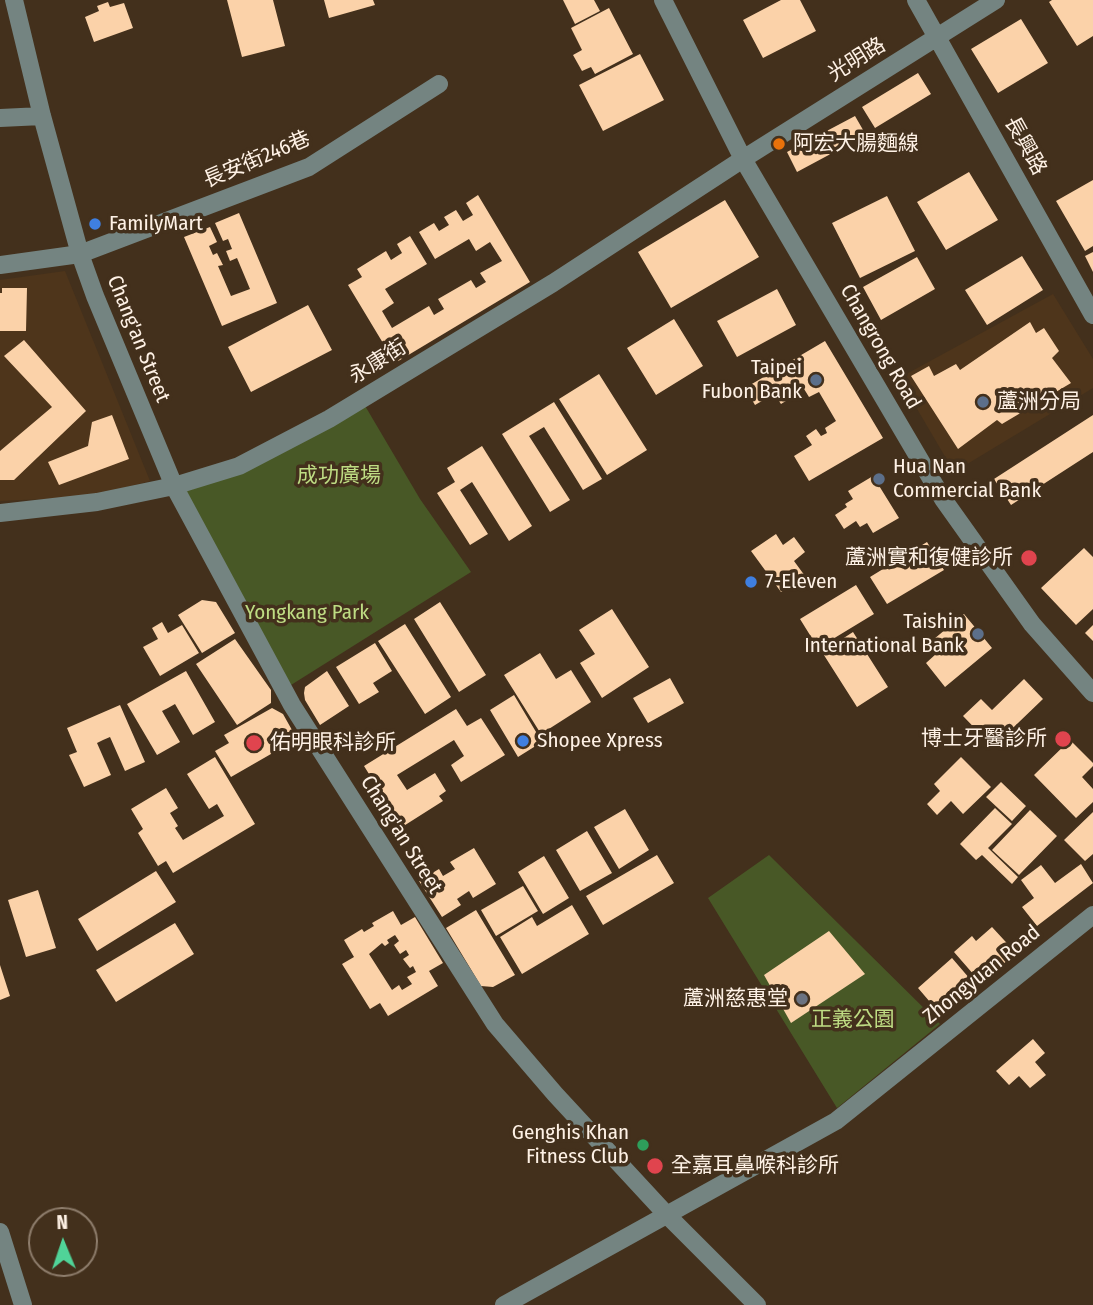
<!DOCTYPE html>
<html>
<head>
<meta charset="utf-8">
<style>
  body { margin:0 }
  #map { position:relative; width:1093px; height:1305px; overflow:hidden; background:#43301c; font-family:"Fira Sans Condensed",sans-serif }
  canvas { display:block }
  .north { position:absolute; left:28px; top:1207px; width:70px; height:70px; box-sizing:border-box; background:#43301c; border:2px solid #8e7d6c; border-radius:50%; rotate:358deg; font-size:19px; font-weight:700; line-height:28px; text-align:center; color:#fef1e5 }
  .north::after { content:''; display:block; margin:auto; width:24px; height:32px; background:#50d398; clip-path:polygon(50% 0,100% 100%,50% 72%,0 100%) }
</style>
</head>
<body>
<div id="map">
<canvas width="1093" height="1305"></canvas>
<div class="north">N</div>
</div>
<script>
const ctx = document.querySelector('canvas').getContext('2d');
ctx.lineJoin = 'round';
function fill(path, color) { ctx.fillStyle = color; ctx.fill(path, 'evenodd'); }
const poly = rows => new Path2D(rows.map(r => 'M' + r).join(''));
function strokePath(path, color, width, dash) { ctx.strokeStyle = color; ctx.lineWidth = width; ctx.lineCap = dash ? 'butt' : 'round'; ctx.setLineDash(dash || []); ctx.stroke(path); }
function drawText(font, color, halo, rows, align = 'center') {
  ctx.font = font + ' "Fira Sans Condensed","Noto Sans TC",sans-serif'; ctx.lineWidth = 7; ctx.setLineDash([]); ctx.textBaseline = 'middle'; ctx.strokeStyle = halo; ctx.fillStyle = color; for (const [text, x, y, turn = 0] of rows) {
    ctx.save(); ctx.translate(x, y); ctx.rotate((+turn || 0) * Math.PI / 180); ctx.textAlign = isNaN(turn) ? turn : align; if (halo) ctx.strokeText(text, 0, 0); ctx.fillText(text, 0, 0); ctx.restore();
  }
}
const built = poly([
  [65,271,150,481,89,497,0,501,0,280],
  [1053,294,1093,359,1093,388,954,472,899,378]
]);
const green = poly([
  [361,399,420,499,471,572,291,685,174,486,248,462],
  [769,855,940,1024,837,1108,708,898]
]);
const building = poly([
  [227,0,273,0,285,46,242,57],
  [324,0,373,0,375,5,329,18],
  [563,0,594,0,600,11,575,24],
  [781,0,800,0,816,31,763,58,743,20],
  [1052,0,1093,0,1093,36,1077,46,1049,2],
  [108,2,110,7,124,3,133,28,94,42,85,17,99,11,97,6],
  [609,8,633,54,595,74,591,67,582,71,573,55,582,50,571,28],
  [1021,19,1048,63,998,93,971,49],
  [640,54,664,100,603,131,579,85],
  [918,73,931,94,875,128,862,107],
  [855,116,866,135,797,172,787,152],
  [969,172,998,220,946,250,917,202],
  [1093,180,1093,246,1085,251,1056,201],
  [478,195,530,282,395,363,348,285,362,277,357,269,386,251,391,260,402,253,397,244,410,236,427,264,385,289,394,303,382,311,392,328,429,306,434,315,444,309,438,299,471,280,476,288,486,282,480,273,502,261,490,242,476,251,469,239,435,259,419,232,434,223,439,231,449,225,444,217,456,210,463,221,473,215,466,203],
  [887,196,915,251,860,278,832,223],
  [725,200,759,257,671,308,638,252],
  [239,213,277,303,222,326,184,237,210,227,217,242,209,246,213,255,217,253,223,265,218,266,231,296,250,289,237,258,230,261,226,251,232,249,228,239,223,241,215,223],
  [1093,252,1093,272,1085,256],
  [1022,256,1043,290,987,325,965,290],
  [917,257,935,289,881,320,863,287],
  [2,288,27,288,26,331,0,331,0,293,2,293],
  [777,289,796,325,737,357,717,321],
  [308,305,332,350,251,392,228,347],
  [674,319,703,366,656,395,627,348],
  [1030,322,1036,333,1044,328,1059,351,1052,358,1071,383,1002,424,997,420,958,449,911,376,929,366,934,376,956,364,960,370],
  [24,340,86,411,14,480,0,480,0,451,52,407,4,356],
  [825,341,883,438,809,481,794,456,812,445,806,436,816,429,821,436,827,433,825,428,836,421,819,392,809,397,801,384,791,389,794,396,781,404,774,394,755,405,745,388],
  [599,374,647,450,607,475,559,399],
  [554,402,602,479,583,490,544,427,529,436,570,500,550,512,502,434],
  [112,415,129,459,59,485,48,462,88,446,92,422],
  [1093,415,1093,452,1011,505,994,479],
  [482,446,532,526,509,541,472,482,460,490,488,534,470,545,437,493,455,482,447,468],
  [873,476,899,518,873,533,867,523,860,527,856,521,844,529,835,515,847,507,845,504,853,499,848,491],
  [776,534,783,545,794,537,805,552,794,561,805,576,781,592,751,551],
  [927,542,944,570,887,604,870,577],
  [1084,548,1093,557,1093,609,1076,625,1041,588],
  [856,585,874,614,818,648,800,619],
  [202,600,216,602,235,633,202,653,178,615],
  [440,602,486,675,459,692,414,619],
  [612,609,649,667,602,698,580,663,595,654,579,630],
  [964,614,992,648,945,687,926,663,936,654,928,644],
  [162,622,168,633,182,625,199,653,160,676,143,647,158,639,152,628],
  [405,624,451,697,425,714,378,641],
  [1093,625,1093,641,1085,633],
  [853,632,888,687,857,707,822,652],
  [235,639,271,690,271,703,237,725,196,664],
  [375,643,392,671,373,683,379,692,359,704,336,667],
  [540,653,556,679,571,670,591,702,541,734,504,675],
  [186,671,215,722,193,735,175,704,168,708,162,711,180,742,157,755,127,704],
  [327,671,349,706,320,725,305,700,304,693,305,687],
  [670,678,684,703,648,723,633,698],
  [1024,679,1043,699,993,747,963,716,981,699,992,710],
  [514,695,542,742,518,757,490,710],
  [120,705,145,762,125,771,110,737,103,740,97,743,111,775,84,787,69,755,77,752,67,728],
  [272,708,283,714,297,739,231,777,215,751,229,743,224,735],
  [456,709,467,726,481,718,505,755,461,782,451,765,464,756,454,740,397,775,407,790,435,773,446,791,439,796,443,801,402,827,364,766],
  [1070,740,1093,763,1093,766,1082,777,1093,789,1093,802,1076,818,1034,775],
  [215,757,255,824,173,873,166,861,158,866,138,833,143,829,131,809,166,788,178,808,170,813,178,826,175,828,183,840,224,816,217,804,209,809,187,774],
  [961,757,991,787,963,814,951,801,937,815,927,804,940,791,934,784],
  [1001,782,1026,806,1012,821,986,797],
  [995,808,1012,824,988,848,1018,877,1012,884,982,855,976,860,960,844],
  [625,809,649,850,619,869,594,827],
  [1030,810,1057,836,1019,875,992,850],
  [1093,812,1093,854,1085,861,1064,840],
  [587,831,612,873,580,891,556,850],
  [474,848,496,884,473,898,469,891,457,899,461,905,442,917,419,881,439,869,443,876,455,869,450,862],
  [657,855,674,883,603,925,586,896],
  [544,856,569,898,543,914,518,872],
  [1081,864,1093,883,1037,926,1022,907,1034,898,1021,880,1041,865,1055,883],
  [156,871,176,902,97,951,78,919],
  [523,886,538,911,496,936,481,910],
  [38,890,56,948,26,957,8,900],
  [572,905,589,934,522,974,500,937,532,917,537,926],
  [476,910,515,975,493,987,481,986,446,928],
  [393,911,401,925,415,917,443,963,429,971,438,986,388,1016,380,1003,370,1009,342,964,354,957,344,940,362,929,364,932,374,926,372,923],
  [395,935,399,941,394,945,400,954,406,950,409,955,403,959,410,968,413,966,416,972,407,977,412,984,402,990,399,985,392,990,369,954,382,943,385,946,389,943,387,940],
  [175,923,194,954,116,1002,96,970],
  [992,927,1016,953,981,983,954,952,972,936,976,941],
  [829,931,865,974,791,1023,764,975],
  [952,958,976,986,942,1016,918,988],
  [0,965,10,996,0,1000],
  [1033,1039,1045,1053,1035,1062,1046,1075,1030,1088,1019,1076,1009,1085,996,1071]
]);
const minor = poly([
  [14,0,42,116,80,254,95,296,174,486,292,705,495,1024,555,1094,666,1214,757,1305],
  [663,0,743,159,943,499,1032,624,1093,693],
  [916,0,1093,315],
  [0,118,42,116],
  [0,265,80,254,309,167,439,84],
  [0,513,97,502,174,486,239,466,329,419,553,283,743,159,996,0],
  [0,1232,23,1305],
  [504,1305,836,1121,1093,915]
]);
const markers = [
  [779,144,7,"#e8710a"],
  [95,224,7,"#3f7fe0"],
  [816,380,7,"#5c6f8a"],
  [983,402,7,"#5c6f8a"],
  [879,479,7,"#5c6f8a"],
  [1029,558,9,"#e0444e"],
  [751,582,7,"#3f7fe0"],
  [978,634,7,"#5c6f8a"],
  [1063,739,9,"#e0444e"],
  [523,741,7,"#3f7fe0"],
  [254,743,9,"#e0444e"],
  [802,999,7,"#6b7280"],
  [643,1145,7,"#2e9e5b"],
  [655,1166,9,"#e0444e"]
];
const streetNames = [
  ["光明路",857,60,-32],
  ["長興路",1025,146,61],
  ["長安街246巷",257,160,-23],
  ["Chang'an Street",138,339,68],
  ["Changrong Road",880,347,60],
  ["永康街",378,362,-32],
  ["Chang'an Street",401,835,58],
  ["Zhongyuan Road",982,975,-39]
];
const poiNames = [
  ["阿宏大腸麵線",793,144],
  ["FamilyMart",109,224],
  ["Taipei",802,368,"right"],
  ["Fubon Bank",802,392,"right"],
  ["蘆洲分局",997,402],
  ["Hua Nan",893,467],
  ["Commercial Bank",893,491],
  ["蘆洲實和復健診所",1013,558,"right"],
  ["7-Eleven",765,582],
  ["Taishin",964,622,"right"],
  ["International Bank",964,646,"right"],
  ["博士牙醫診所",1047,739,"right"],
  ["Shopee Xpress",537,741],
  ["佑明眼科診所",270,743],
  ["蘆洲慈惠堂",788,999,"right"],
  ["Genghis Khan",629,1133,"right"],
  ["Fitness Club",629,1157,"right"],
  ["全嘉耳鼻喉科診所",671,1166]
];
const parkNames = [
  ["成功廣場",339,476],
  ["Yongkang Park",307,613],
  ["正義公園",853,1020]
];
fill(built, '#4e351b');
fill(green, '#485826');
fill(building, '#fbd2a9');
strokePath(minor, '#748481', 18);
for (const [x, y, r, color] of markers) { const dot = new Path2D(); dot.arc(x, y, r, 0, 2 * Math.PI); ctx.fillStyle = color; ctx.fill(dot); strokePath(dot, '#43301c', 2.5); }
drawText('21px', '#fef1e5', '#43301c', streetNames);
drawText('21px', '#fef1e5', '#43301c', poiNames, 'left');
drawText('21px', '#bedc83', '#43301c', parkNames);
</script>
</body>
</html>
